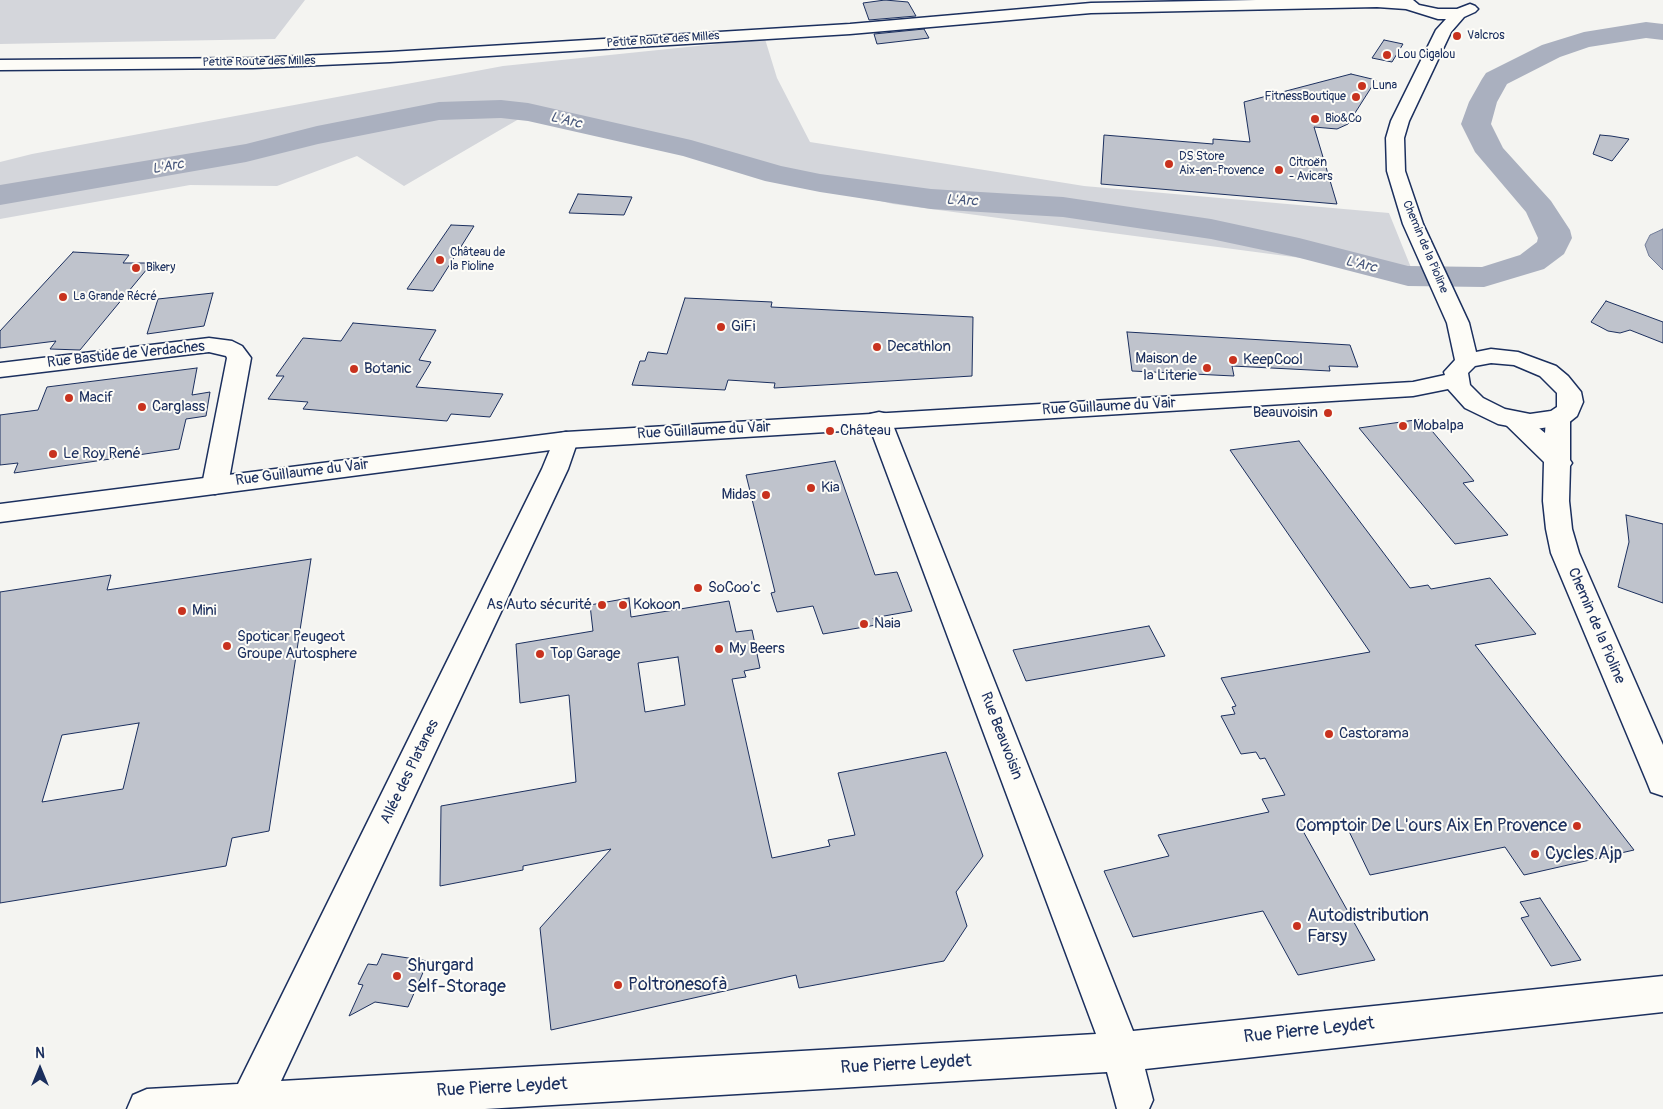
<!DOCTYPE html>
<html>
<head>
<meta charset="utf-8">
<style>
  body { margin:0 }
  #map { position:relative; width:1663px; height:1109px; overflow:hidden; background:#f4f4f1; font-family:Pangolin,sans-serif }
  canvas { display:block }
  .north { position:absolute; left:15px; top:1044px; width:50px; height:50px; -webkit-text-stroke:4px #fdfcf7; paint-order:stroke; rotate:0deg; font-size:14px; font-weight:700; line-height:20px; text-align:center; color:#1b2f5e }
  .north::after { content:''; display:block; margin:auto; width:18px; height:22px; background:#1b2f5e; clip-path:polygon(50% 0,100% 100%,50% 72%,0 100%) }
</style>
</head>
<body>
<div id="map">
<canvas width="1663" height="1109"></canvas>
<div class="north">N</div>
</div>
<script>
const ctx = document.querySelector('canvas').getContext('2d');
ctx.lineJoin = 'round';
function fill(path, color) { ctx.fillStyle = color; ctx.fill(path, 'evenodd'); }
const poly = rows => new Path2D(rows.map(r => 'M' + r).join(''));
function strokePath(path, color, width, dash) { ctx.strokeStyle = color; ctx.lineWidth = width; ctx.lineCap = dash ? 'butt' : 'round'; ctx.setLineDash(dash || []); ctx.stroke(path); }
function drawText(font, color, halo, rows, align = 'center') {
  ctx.font = font + ' Pangolin,sans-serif'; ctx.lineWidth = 4; ctx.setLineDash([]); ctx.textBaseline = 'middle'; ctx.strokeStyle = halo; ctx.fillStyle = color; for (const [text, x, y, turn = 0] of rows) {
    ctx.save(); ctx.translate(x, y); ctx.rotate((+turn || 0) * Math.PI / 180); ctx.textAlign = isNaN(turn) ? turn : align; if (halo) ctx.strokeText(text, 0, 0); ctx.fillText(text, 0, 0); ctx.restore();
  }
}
const green = poly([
  [0,0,305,0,275,39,0,44],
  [765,39,777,78,810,142,1084,186,1389,213,1416,280,1316,260,893,204,524,116,404,186,357,156,277,186,190,185,0,219,0,162,32,154,503,66]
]);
const water = poly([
  [1663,229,1663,270,1649,256,1645,245,1650,235,1663,229]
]);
const river = poly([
  [1646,22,1663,24,1663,40,1646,38,1589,47,1560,57,1507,84,1497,102,1491,124,1503,148,1551,201,1570,230,1572,238,1564,254,1544,269,1484,287,1408,286,1296,257,1211,239,1063,217,931,209,820,192,765,181,683,156,528,121,501,118,439,120,318,144,246,162,0,205,0,185,246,144,317,126,439,102,501,100,528,103,691,140,781,166,820,174,931,189,1063,197,1211,219,1299,238,1408,266,1482,267,1520,255,1537,242,1538,238,1526,212,1475,152,1461,124,1469,102,1482,79,1486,73,1542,45,1584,32,1646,22]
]);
const building = poly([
  [885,0,908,2,916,16,869,20,863,3,885,0],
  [924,29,929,38,877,44,874,34,924,29],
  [1384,40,1403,44,1392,62,1372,58,1384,40],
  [1351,74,1376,80,1348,124,1337,129,1314,127,1337,204,1101,184,1104,135,1213,144,1213,139,1250,142,1244,102,1351,74],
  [1600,135,1611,136,1629,139,1612,161,1593,154,1600,135],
  [578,194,632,197,624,215,569,213,578,194],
  [451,225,474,226,433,291,407,289,451,225],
  [73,252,129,255,123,263,152,263,80,350,50,349,56,341,0,348,0,331,73,252],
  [213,293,204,326,147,334,158,299,213,293],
  [685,298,772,302,771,307,973,317,972,376,774,388,775,383,728,380,725,390,632,385,640,361,645,361,648,352,667,354,685,298],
  [1606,301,1663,322,1663,343,1630,330,1620,333,1608,331,1591,322,1606,301],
  [353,323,436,330,419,360,431,362,416,387,503,394,490,417,451,414,447,421,303,409,308,402,268,399,284,376,276,376,303,338,341,341,353,323],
  [1127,332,1350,345,1358,367,1329,366,1330,371,1232,366,1234,376,1132,371,1127,332],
  [197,368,192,395,210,392,206,416,186,419,179,449,14,473,18,463,0,465,0,415,38,410,47,387,197,368],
  [1422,419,1474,481,1463,483,1508,535,1455,544,1359,428,1422,419],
  [1299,441,1410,588,1428,585,1431,589,1490,578,1536,634,1475,645,1634,850,1524,875,1505,847,1370,875,1345,823,1303,831,1375,960,1298,975,1263,911,1133,937,1104,871,1169,856,1158,835,1269,812,1262,799,1285,795,1265,758,1260,759,1256,752,1241,754,1221,716,1235,714,1232,707,1236,706,1221,678,1370,652,1230,450,1299,441],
  [835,461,875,575,897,572,912,611,873,618,876,625,823,634,813,606,777,612,771,593,775,592,746,475,835,461],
  [1626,515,1663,524,1663,603,1618,587,1629,542,1626,515],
  [311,559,269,831,232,838,226,866,0,903,0,592,111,575,107,590,311,559],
  [139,723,123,789,42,802,62,735,139,723],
  [629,598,631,617,729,601,736,632,752,630,760,668,744,671,746,677,732,679,772,858,830,846,828,840,855,835,838,773,946,752,983,856,956,892,967,926,944,961,799,988,796,975,551,1030,540,928,611,849,523,866,523,870,440,886,441,806,576,782,569,695,520,703,516,644,593,631,590,605,629,598],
  [678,657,685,705,645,712,638,663,678,657],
  [1149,626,1165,656,1026,681,1013,650,1149,626],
  [1540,898,1581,960,1551,966,1521,918,1529,916,1520,902,1540,898],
  [382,954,428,961,408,1007,375,1002,349,1016,363,985,358,984,368,964,377,965,382,954]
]);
const minor = poly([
  [209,338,232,341,242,346,251,358,228,485,224,491,215,494,206,491,202,485,227,358,226,356,209,352,0,377,0,363,209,338],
  [1558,410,1567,412,1570,418,1570,460,1572,463,1570,466,1569,501,1572,529,1579,553,1663,745,1663,796,1651,792,1647,782,1551,553,1546,529,1543,501,1544,462,1501,420,1504,414,1513,412,1522,414,1545,433,1546,418,1549,412,1558,410],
  [879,412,888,414,891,420,1133,1031,1663,976,1663,1012,1145,1069,1153,1100,1149,1109,1117,1109,1107,1072,485,1109,127,1109,133,1095,147,1089,238,1084,542,469,554,440,557,434,566,432,575,434,578,440,568,469,281,1081,1096,1034,867,420,870,414,879,412]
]);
const secondary = poly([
  [1256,0,1413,0,1419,5,1438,9,1457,9,1470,4,1475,6,1478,9,1475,12,1464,17,1451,32,1409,121,1404,138,1405,171,1423,224,1469,323,1476,352,1491,349,1518,352,1556,366,1568,376,1581,392,1583,402,1577,416,1567,424,1530,430,1498,424,1465,408,1448,389,1413,396,566,448,0,522,0,504,566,432,1413,382,1445,375,1444,372,1455,360,1447,323,1403,224,1387,171,1386,138,1391,121,1436,30,1446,19,1438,19,1406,9,1377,7,1091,13,850,34,390,62,253,68,0,70,0,60,253,58,390,52,850,24,1091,3,1256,0],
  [1491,363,1514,365,1540,376,1557,393,1557,407,1551,411,1530,414,1505,409,1483,398,1470,385,1468,373,1475,366,1491,363]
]);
const markers = [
  [1457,36,5,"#c8321e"],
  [1387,55,5,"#c8321e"],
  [1362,86,5,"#c8321e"],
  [1356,97,5,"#c8321e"],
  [1315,119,5,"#c8321e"],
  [1169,164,5,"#c8321e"],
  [1279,170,5,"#c8321e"],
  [440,260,5,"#c8321e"],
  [136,268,5,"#c8321e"],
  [63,297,5,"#c8321e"],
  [721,327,5,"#c8321e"],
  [877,347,5,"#c8321e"],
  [1233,360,5,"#c8321e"],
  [1207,368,5,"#c8321e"],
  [354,369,5,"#c8321e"],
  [69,398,5,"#c8321e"],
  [142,407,5,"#c8321e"],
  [1328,413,5,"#c8321e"],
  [1403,426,5,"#c8321e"],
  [830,431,5,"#c8321e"],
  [53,454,5,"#c8321e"],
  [811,488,5,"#c8321e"],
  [766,495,5,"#c8321e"],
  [698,588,5,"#c8321e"],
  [602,605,5,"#c8321e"],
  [623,605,5,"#c8321e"],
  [182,611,5,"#c8321e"],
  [864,624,5,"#c8321e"],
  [227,646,5,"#c8321e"],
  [719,649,5,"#c8321e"],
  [540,654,5,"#c8321e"],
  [1329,734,5,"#c8321e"],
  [1577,826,5,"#c8321e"],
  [1535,854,5,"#c8321e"],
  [1297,926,5,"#c8321e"],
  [397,976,5,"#c8321e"],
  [618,985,5,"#c8321e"]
];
const farPoinames = [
  ["Valcros",1467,36],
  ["Lou Cigalou",1397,55],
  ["Luna",1372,86],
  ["FitnessBoutique",1346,97,"right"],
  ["Bio&Co",1325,119],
  ["DS Store",1179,157],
  ["Aix-en-Provence",1179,171],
  ["Citroën",1289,163],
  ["- Avicars",1289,177],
  ["Château de",450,253],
  ["la Pioline",450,267],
  ["Bikery",146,268],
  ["La Grande Récré",73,297]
];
const farStreetnames = [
  ["Petite Route des Milles",663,40,-4],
  ["Petite Route des Milles",259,62,-1],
  ["Chemin de la Pioline",1425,247,67]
];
const farWaternames = [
  ["L'Arc",566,121,13],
  ["L'Arc",168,167,-10],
  ["L'Arc",962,201,3],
  ["L'Arc",1361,265,13]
];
const poiNames = [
  ["GiFi",731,327],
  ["Decathlon",887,347],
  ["Maison de",1197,359,"right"],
  ["la Literie",1197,376,"right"],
  ["KeepCool",1243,360],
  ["Botanic",364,369],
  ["Macif",79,398],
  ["Carglass",152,407],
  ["Beauvoisin",1318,413,"right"],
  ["Mobalpa",1413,426],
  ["Château",840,431],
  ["Le Roy René",63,454],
  ["Kia",821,488],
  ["Midas",756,495,"right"],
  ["SoCoo'c",708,588],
  ["As Auto sécurité",592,605,"right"],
  ["Kokoon",633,605],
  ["Mini",192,611],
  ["Naia",874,624],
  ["Spoticar Peugeot",237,637],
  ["Groupe Autosphere",237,654],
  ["My Beers",729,649],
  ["Top Garage",550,654],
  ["Castorama",1339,734]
];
const streetNames = [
  ["Rue Bastide de Verdaches",126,355,-6],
  ["Rue Guillaume du Vair",1109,407,-3],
  ["Rue Guillaume du Vair",704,431,-3],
  ["Rue Guillaume du Vair",302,473,-7],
  ["Chemin de la Pioline",1596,626,67],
  ["Rue Beauvoisin",1001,736,69],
  ["Allée des Platanes",410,772,-64]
];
const nearPoinames = [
  ["Comptoir De L'ours Aix En Provence",1567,826,"right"],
  ["Cycles Ajp",1545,854],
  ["Autodistribution",1307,916],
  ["Farsy",1307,937],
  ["Shurgard",407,966],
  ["Self-Storage",407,987],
  ["Poltronesofà",628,985]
];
const nearStreetnames = [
  ["Rue Pierre Leydet",1309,1031,-6],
  ["Rue Pierre Leydet",906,1065,-3],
  ["Rue Pierre Leydet",502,1088,-3]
];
fill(green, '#d4d6db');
fill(water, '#aab0bf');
strokePath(water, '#717c98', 1);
fill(river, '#aab0bf');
fill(building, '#bfc3cc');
strokePath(building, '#1b2f5e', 1);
strokePath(minor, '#1b2f5e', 3);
strokePath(secondary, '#1b2f5e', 3);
fill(minor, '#fdfcf7');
fill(secondary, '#fdfcf7');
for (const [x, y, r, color] of markers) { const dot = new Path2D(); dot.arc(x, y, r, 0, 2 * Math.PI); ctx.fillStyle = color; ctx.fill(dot); strokePath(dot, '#fdfcf7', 2); }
drawText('12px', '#1b2f5e', '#fdfcf7', farPoinames, 'left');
drawText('12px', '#1b2f5e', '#fdfcf7', farStreetnames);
drawText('italic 14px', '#46567b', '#fdfcf7', farWaternames);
drawText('15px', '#1b2f5e', '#fdfcf7', poiNames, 'left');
drawText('15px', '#1b2f5e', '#fdfcf7', streetNames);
drawText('18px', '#1b2f5e', '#fdfcf7', nearPoinames, 'left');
drawText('18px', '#1b2f5e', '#fdfcf7', nearStreetnames);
</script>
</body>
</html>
